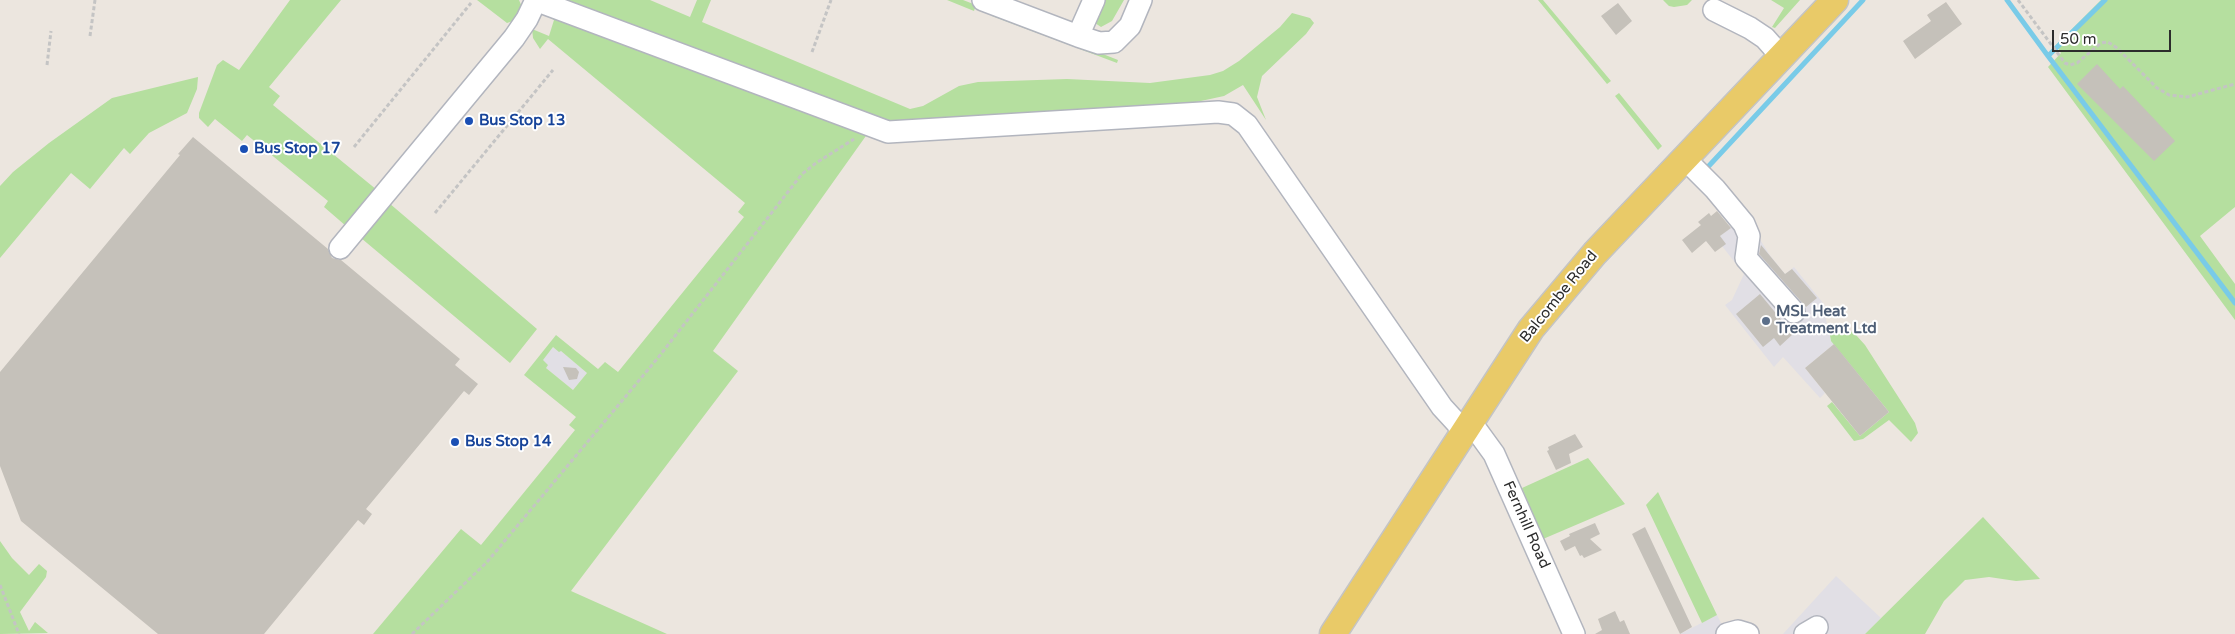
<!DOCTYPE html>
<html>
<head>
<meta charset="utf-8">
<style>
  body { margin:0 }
  #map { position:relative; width:2235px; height:634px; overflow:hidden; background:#ece6df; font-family:"Varela Round",sans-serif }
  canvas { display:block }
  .scale { position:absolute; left:2052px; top:30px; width:119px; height:22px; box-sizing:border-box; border:2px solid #2c2c2c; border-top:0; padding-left:6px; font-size:15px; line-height:18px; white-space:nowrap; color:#2c2c2c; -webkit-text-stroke:4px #fff; paint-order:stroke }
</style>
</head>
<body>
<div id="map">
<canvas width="2235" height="634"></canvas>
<div class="scale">50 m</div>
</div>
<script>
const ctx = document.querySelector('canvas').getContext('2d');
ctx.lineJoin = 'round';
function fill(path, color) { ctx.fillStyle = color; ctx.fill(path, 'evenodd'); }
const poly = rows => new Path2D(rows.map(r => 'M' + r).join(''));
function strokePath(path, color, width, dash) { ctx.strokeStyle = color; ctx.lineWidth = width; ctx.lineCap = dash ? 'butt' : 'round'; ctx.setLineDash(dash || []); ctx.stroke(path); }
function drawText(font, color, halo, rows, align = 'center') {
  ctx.font = font + ' "Varela Round",sans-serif'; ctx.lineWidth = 4; ctx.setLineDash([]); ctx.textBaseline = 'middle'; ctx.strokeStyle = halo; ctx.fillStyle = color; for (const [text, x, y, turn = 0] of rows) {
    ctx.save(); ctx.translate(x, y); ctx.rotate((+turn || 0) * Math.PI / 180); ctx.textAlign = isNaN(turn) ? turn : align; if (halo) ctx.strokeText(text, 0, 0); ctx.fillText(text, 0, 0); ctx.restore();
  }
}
const industrial = poly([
  [1736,223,1756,233,1769,254,1785,274,1794,267,1827,308,1824,311,1831,341,1834,344,1805,368,1825,393,1820,398,1783,357,1774,367,1725,305,1732,300,1744,274,1722,246,1720,236],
  [553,347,560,350,587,373,573,390,546,368,542,360],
  [1836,576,1881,618,1865,634,1783,634],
  [1717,615,1722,625,1740,626,1756,634,1680,634]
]);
const green = poly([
  [290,0,341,0,269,87,280,96,273,105,377,190,346,226,324,207,328,201,247,135,242,141,215,119,208,127,199,118,199,113,217,65,223,60,239,70],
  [477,0,519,0,522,7,513,21,507,23],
  [544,0,650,0,690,17,697,0,711,0,702,22,910,109,923,106,959,86,978,82,1067,79,1150,83,1210,75,1223,71,1239,61,1280,27,1292,13,1310,18,1314,23,1306,34,1262,76,1257,97,1266,120,1243,85,1224,96,1187,104,868,133,713,351,738,371,571,591,667,634,373,634,461,529,481,545,575,430,569,425,576,417,524,375,556,335,598,369,605,362,618,372,744,217,738,212,745,203,548,39,540,49,533,38,532,29,549,36,554,20,540,11],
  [553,347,559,352,561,351,587,373,573,390,546,368,548,365,543,360],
  [947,0,963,0,976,5,974,11],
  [1100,0,1124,0,1112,21,1101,27,1095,23],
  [1538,0,1543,0,1611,81,1607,84],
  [1663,0,1692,0,1687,5,1674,7,1669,6],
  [1771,0,1800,0,1775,28,1772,27,1784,8],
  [2101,0,2235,0,2235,207,2200,236,2235,284,2235,320,2048,67,2061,53,2056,45],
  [994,11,1118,60,1117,63,992,16],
  [198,77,197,89,187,113,149,133,130,154,124,148,90,189,71,173,0,258,0,186,13,172,49,143,112,98],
  [1619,93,1662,146,1658,150,1615,96],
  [389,203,537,329,510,363,361,238],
  [1828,324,1846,328,1856,335,1865,345,1915,423,1918,433,1911,442,1889,420,1863,439,1854,441,1827,406,1832,402,1860,436,1889,412,1831,341],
  [1588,458,1625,504,1543,539,1522,488],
  [1658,492,1717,615,1702,623,1646,505],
  [1983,517,2040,579,2016,581,1989,577,1965,580,1944,601,1925,634,1865,634],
  [0,541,12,558,29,575,39,564,47,571,46,577,20,612,29,631,35,622,48,633,0,634]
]);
const stream = poly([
  [2007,0,2048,56],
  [2105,0,2048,56,2235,303],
  [1706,169,1863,0]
]);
const building = poly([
  [1946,2,1962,24,1915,59,1903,41,1931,21,1927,15],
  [1618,3,1632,21,1616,35,1601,16],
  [2097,64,2120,89,2123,86,2175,141,2154,161,2077,84],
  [193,137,328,249,332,258,341,260,460,359,455,365,478,384,469,395,464,391,366,509,372,514,364,525,358,520,264,634,158,634,21,521,0,466,0,372,180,155,178,154],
  [1717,211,1731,228,1720,236,1726,244,1715,252,1706,241,1692,253,1682,240,1701,225,1698,222,1709,213,1711,216],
  [1761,245,1785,274,1792,269,1817,298,1806,307,1759,254],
  [1760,294,1793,334,1780,346,1774,338,1763,347,1736,314],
  [1834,344,1889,412,1860,436,1805,368],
  [563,367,576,368,579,372,577,379,569,380],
  [1575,434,1583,447,1569,454,1571,463,1556,470,1547,451,1549,450,1548,447],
  [1595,523,1600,534,1590,539,1602,550,1584,558,1582,555,1580,556,1575,546,1565,551,1560,541,1570,536,1569,534],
  [1645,527,1692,627,1680,634,1632,534],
  [1615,611,1620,622,1624,620,1630,634,1595,634,1602,630,1598,619]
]);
const path = poly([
  [2018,0,2065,63,2070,65,2077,63,2101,43,2108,42,2117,48,2157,88,2169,95,2187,97,2235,84],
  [90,36,95,0],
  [812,52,831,0],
  [47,65,51,31],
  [354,147,471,3],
  [435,213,553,70],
  [0,585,19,634],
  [412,634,487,562,657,359,802,174,816,163,854,139]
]);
const minor = poly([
  [535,0,888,132,1218,112,1233,114,1247,125,1442,407,1464,431],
  [983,0,1078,36,1094,0],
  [1714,10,1750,28,1765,38,1781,56],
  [1078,36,1099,43,1114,42,1130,26,1141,0],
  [1684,158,1715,189,1744,224,1749,236,1746,258,1794,312],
  [340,248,514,38,527,19,536,0],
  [1470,421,1494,454,1574,634],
  [1727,634,1738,631,1748,634],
  [1805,634,1817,627]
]);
const major = poly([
  [1333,634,1531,329,1595,253,1835,0]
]);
const markers = [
  [469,121,5,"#1a4fb4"],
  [244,149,5,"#1a4fb4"],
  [1766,321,5,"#5c6f8a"],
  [455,442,5,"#1a4fb4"]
];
const transitNames = [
  ["Bus Stop 13",479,121],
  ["Bus Stop 17",254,149],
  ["Bus Stop 14",465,442]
];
const streetNames = [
  ["Balcombe Road",1559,297,-51],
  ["Fernhill Road",1526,525,66]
];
const serviceNames = [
  ["MSL Heat",1776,312],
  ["Treatment Ltd",1776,329]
];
fill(industrial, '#e1dfe5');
fill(green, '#b5df9f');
strokePath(stream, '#79cbe8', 5);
fill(building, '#c5c1ba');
strokePath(minor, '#b2b5be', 24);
strokePath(major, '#c4c4c4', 29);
strokePath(path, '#c4c4c4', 3, [4, 2.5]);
strokePath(minor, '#fff', 21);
strokePath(major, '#e9ca68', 26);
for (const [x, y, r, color] of markers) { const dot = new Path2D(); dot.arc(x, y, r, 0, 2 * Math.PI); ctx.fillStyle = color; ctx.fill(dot); strokePath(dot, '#fff', 2); }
drawText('bold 15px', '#164399', '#fff', transitNames, 'left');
drawText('15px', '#2c2c2c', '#fff', streetNames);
drawText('bold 15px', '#4e5e75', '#fff', serviceNames, 'left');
</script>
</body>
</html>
